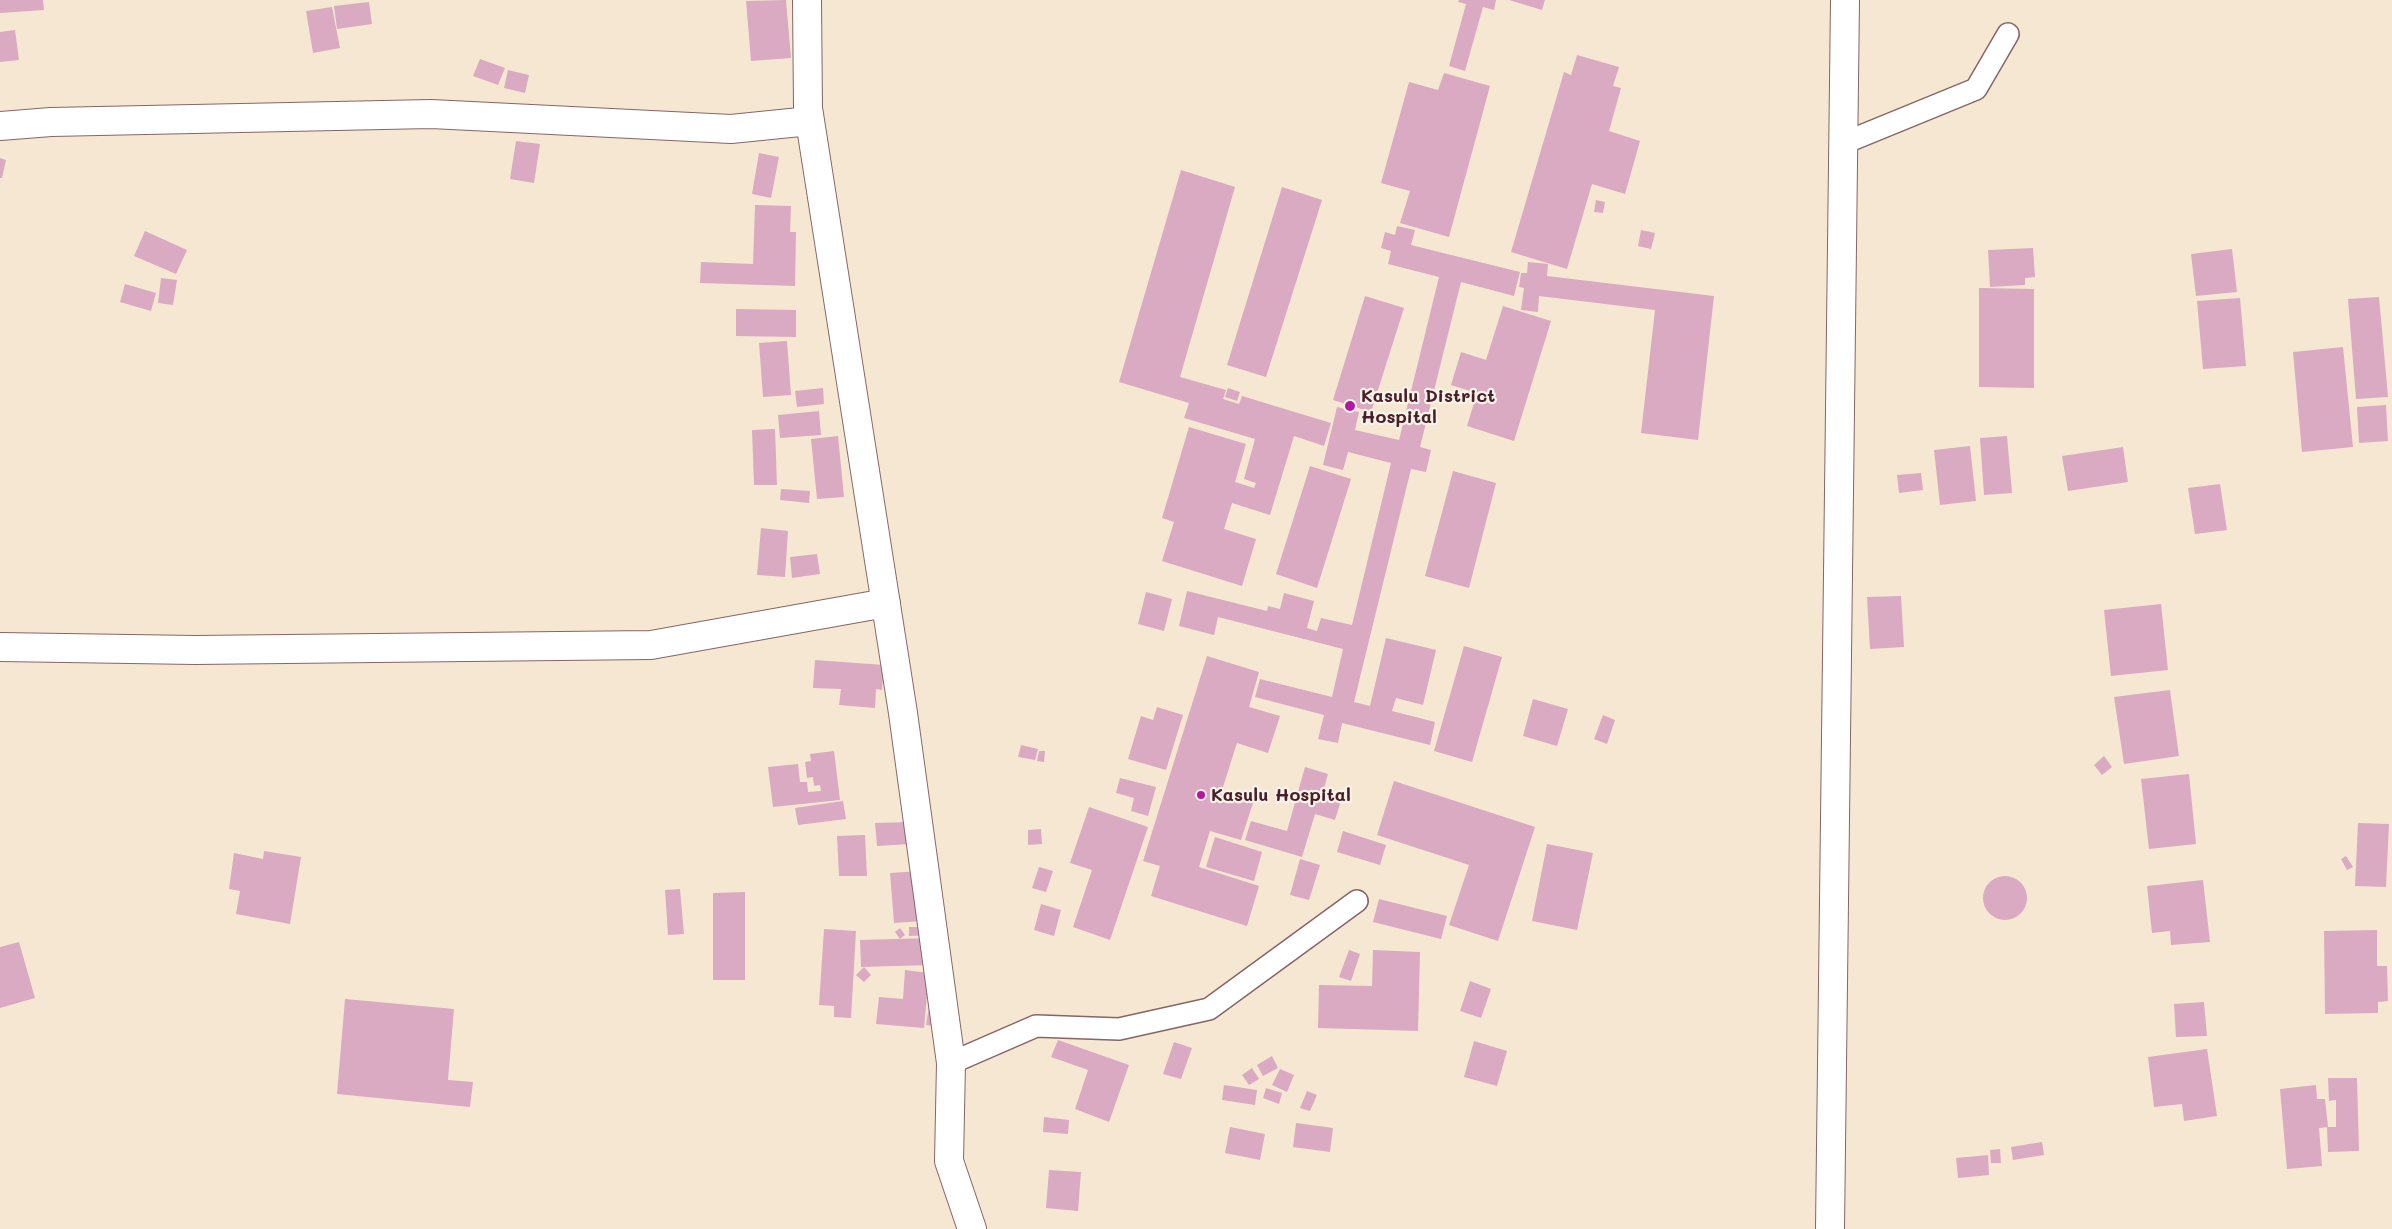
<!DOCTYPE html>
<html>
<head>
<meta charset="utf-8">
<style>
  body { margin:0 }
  canvas { display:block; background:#f6e7d3 }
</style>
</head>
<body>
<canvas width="2392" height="1229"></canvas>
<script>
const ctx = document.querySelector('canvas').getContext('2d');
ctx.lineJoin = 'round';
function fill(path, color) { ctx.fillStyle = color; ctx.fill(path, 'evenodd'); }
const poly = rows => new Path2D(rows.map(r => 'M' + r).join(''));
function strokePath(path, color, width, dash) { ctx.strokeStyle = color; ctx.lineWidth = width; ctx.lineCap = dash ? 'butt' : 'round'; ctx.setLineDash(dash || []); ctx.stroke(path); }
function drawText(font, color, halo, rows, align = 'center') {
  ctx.font = font + ' Mali,sans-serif'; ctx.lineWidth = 4.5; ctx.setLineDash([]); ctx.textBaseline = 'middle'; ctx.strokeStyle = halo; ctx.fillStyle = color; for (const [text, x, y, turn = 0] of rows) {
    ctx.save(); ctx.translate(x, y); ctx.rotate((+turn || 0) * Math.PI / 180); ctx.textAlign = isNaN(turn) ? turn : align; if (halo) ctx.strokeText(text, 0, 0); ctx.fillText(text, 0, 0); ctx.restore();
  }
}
const building = poly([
  [0,0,43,0,44,10,0,13],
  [786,0,791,58,751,61,746,1],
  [1459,0,1496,0,1494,10,1483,7,1465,71,1449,66,1466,4,1458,2],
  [1509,0,1545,0,1542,10],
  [369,2,372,24,337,29,334,6],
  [332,7,340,48,313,53,306,11],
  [15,30,19,60,0,62,0,32],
  [1577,55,1619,67,1613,86,1621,88,1609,131,1640,141,1625,194,1592,184,1567,269,1511,252,1564,72,1571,75],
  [480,59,505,68,498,85,473,76],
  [508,70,529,75,525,93,504,88],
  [1444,73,1490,86,1449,237,1400,223,1410,191,1381,183,1409,82,1438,90],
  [516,141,540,144,534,183,510,179],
  [759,153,779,157,771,198,752,194],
  [0,158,6,160,2,178,0,178],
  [1181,170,1235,187,1180,377,1226,390,1223,399,1239,404,1242,396,1331,423,1324,446,1294,436,1270,515,1232,503,1224,529,1256,539,1242,586,1162,561,1174,522,1162,518,1189,427,1246,444,1235,482,1254,488,1256,483,1244,479,1255,439,1184,418,1189,403,1119,382],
  [1282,187,1322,200,1266,377,1227,365],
  [1596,200,1605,202,1603,213,1594,212],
  [755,205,791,206,790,232,796,232,795,286,700,283,701,262,753,264],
  [1397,226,1415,230,1411,245,1520,272,1514,296,1461,282,1420,447,1431,450,1426,472,1411,469,1354,702,1370,706,1386,638,1436,650,1423,705,1396,698,1392,711,1435,722,1430,745,1342,723,1338,743,1318,739,1324,715,1255,697,1260,679,1332,697,1343,649,1218,617,1214,635,1179,626,1187,591,1267,611,1268,606,1280,609,1284,593,1314,601,1307,628,1317,631,1321,618,1352,625,1391,463,1348,452,1343,470,1323,465,1337,407,1359,412,1355,430,1399,440,1439,277,1388,264,1391,251,1381,248,1385,232,1395,235],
  [1641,230,1655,233,1651,249,1638,246],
  [145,231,187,250,176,274,134,256],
  [2033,248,2035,277,2025,278,2025,285,1990,287,1988,250],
  [2232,249,2237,292,2196,296,2191,254],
  [1528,262,1548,264,1547,276,1714,296,1698,440,1641,433,1655,310,1539,296,1538,312,1521,310,1524,288,1519,287,1521,273,1527,273],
  [161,278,177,280,173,305,158,303],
  [125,284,156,293,151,311,120,302],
  [1979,288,2034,289,2034,388,1979,387],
  [1365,296,1404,308,1371,412,1333,400],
  [2379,297,2388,397,2356,399,2348,299],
  [2240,298,2246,366,2203,369,2197,301],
  [1503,306,1551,321,1514,441,1467,426,1477,393,1451,385,1461,352,1486,360],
  [736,309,796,310,796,337,736,336],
  [787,341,791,395,763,397,759,343],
  [2343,347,2353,447,2302,452,2293,352],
  [823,388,824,404,797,407,795,391],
  [1228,388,1240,392,1237,401,1225,397],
  [2386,405,2388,441,2359,443,2357,407],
  [819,411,821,435,780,438,778,415],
  [775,429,777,485,754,485,752,430],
  [838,436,844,497,817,499,811,439],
  [2007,436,2012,493,1984,495,1980,438],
  [1970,446,1976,501,1940,505,1934,450],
  [2123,447,2128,482,2068,491,2062,456],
  [1310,466,1351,479,1317,588,1276,574],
  [1453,471,1496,483,1469,588,1425,576],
  [1921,473,1923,490,1899,493,1897,475],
  [2220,484,2227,530,2195,534,2188,488],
  [781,489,810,491,809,503,780,500],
  [761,528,788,531,785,577,757,575],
  [817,554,820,574,792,578,790,557],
  [1146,592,1172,599,1164,631,1138,624],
  [1901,596,1904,647,1870,649,1867,597],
  [2161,604,2168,670,2111,676,2104,610],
  [1464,646,1502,657,1472,762,1434,751],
  [1207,656,1259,672,1249,707,1280,716,1268,753,1237,743,1222,790,1254,800,1241,840,1210,831,1199,867,1259,886,1247,926,1151,896,1160,866,1143,861],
  [815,660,884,665,882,690,876,689,875,708,839,705,841,689,813,688],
  [2170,690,2179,756,2124,764,2114,697],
  [1533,699,1568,709,1557,746,1523,736],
  [1157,707,1183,715,1166,770,1128,759,1141,716,1153,720],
  [1603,715,1615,720,1607,744,1594,739],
  [1021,745,1038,749,1035,760,1018,757],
  [834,751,840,800,773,807,768,767,798,764,800,782,807,782,808,792,821,791,820,785,814,786,813,777,807,778,805,762,811,761,810,754],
  [1039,751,1045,751,1044,762,1037,761],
  [2104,756,2112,767,2102,775,2094,765],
  [1305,767,1328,774,1323,792,1342,797,1335,820,1315,814,1302,857,1245,840,1251,821,1287,831],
  [2189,774,2196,844,2149,849,2141,779],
  [1120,778,1156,787,1148,816,1131,811,1134,798,1116,793],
  [1394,781,1535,827,1498,941,1449,925,1469,865,1377,835],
  [843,801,846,819,798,825,795,808],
  [1089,807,1148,827,1110,940,1073,927,1092,870,1070,863],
  [910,822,911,844,877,846,875,823],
  [2358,823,2389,824,2386,887,2355,886],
  [1041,829,1042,844,1028,845,1028,830],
  [1343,831,1386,845,1380,865,1337,852],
  [865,835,867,876,839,876,837,836],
  [1215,837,1262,852,1254,881,1206,867],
  [1547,844,1593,853,1577,930,1532,921],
  [264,851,301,857,290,924,236,914,240,891,229,889,234,853,263,859],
  [2346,856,2353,867,2347,870,2341,859],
  [1300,859,1320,865,1309,900,1290,895],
  [1039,867,1053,871,1046,892,1032,888],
  [920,871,923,921,894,923,890,873],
  '1983 898a22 22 0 1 1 44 0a22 22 0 1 1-44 0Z',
  [2203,880,2210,942,2171,945,2170,931,2152,933,2147,886],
  [680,889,684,934,668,935,665,890],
  [745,892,745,980,713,980,713,893],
  [1379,899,1447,916,1441,939,1373,922],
  [1041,904,1061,910,1054,936,1034,930],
  [909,927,931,927,932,935,909,936],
  [900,928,905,935,900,939,895,932],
  [824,929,856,931,851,1018,834,1017,834,1006,819,1005],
  [2377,930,2377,966,2387,966,2388,1001,2378,1002,2378,1013,2325,1014,2324,931],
  [931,938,932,965,861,967,860,940],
  [19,942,35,998,0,1008,0,947],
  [1349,950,1360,954,1351,981,1339,977],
  [1373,950,1420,952,1418,1031,1318,1028,1319,985,1372,986],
  [864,967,871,975,864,982,856,975],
  [905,970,929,973,924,1028,876,1024,879,997,903,999],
  [1470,981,1491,989,1481,1018,1460,1011],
  [345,999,454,1009,448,1080,473,1082,470,1107,337,1094],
  [2204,1002,2207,1036,2176,1037,2174,1004],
  [929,1007,937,1008,934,1026,926,1025],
  [1058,1040,1129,1065,1109,1122,1075,1109,1088,1070,1051,1057],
  [1474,1041,1507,1051,1497,1086,1464,1077],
  [1174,1042,1192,1048,1181,1079,1163,1074],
  [2207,1049,2217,1116,2184,1121,2182,1104,2154,1107,2148,1057],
  [1272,1056,1278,1068,1263,1076,1257,1065],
  [1252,1068,1259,1079,1249,1085,1242,1075],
  [1280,1069,1294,1075,1287,1092,1272,1085],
  [2328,1078,2357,1078,2359,1151,2328,1152,2327,1127,2336,1127,2336,1100,2329,1101],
  [1224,1085,1257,1090,1255,1105,1222,1100],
  [2316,1085,2317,1099,2325,1099,2328,1127,2319,1128,2322,1166,2287,1169,2280,1089],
  [1266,1088,1282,1093,1279,1104,1263,1098],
  [1307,1091,1317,1095,1310,1111,1300,1108],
  [1044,1117,1069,1120,1068,1134,1043,1132],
  [1296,1123,1333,1128,1330,1152,1293,1147],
  [1230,1127,1265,1134,1260,1160,1225,1153],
  [2042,1142,2044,1155,2013,1160,2011,1147],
  [2000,1149,2001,1163,1991,1163,1990,1150],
  [1988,1155,1989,1175,1958,1178,1956,1158],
  [1049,1170,1081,1172,1078,1211,1046,1208]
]);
const service = poly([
  [1844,143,1976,89,2008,34],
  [951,1063,1036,1026,1119,1029,1209,1009,1357,901]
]);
const minor = poly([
  [807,0,808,108,903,713,951,1063,949,1161,972,1229],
  [0,126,51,122,431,114,731,129,810,121],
  [0,647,195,650,651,645,886,603],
  [1830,1229,1845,0]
]);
const markers = [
  [1350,406,6,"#b5179e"],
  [1201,795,5,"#b5179e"]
];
const poiNames = [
  ["Kasulu District",1361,396],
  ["Hospital",1361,417],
  ["Kasulu Hospital",1211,795]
];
fill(building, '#daaac3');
strokePath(service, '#866566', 24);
strokePath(minor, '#866566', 30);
strokePath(service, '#fff', 21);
strokePath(minor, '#fff', 28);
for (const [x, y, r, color] of markers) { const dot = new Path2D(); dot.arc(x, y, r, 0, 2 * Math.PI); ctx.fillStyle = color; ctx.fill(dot); strokePath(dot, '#f7f3e8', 2); }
drawText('bold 18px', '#4a1f2b', '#f7f3e8', poiNames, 'left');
</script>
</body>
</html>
